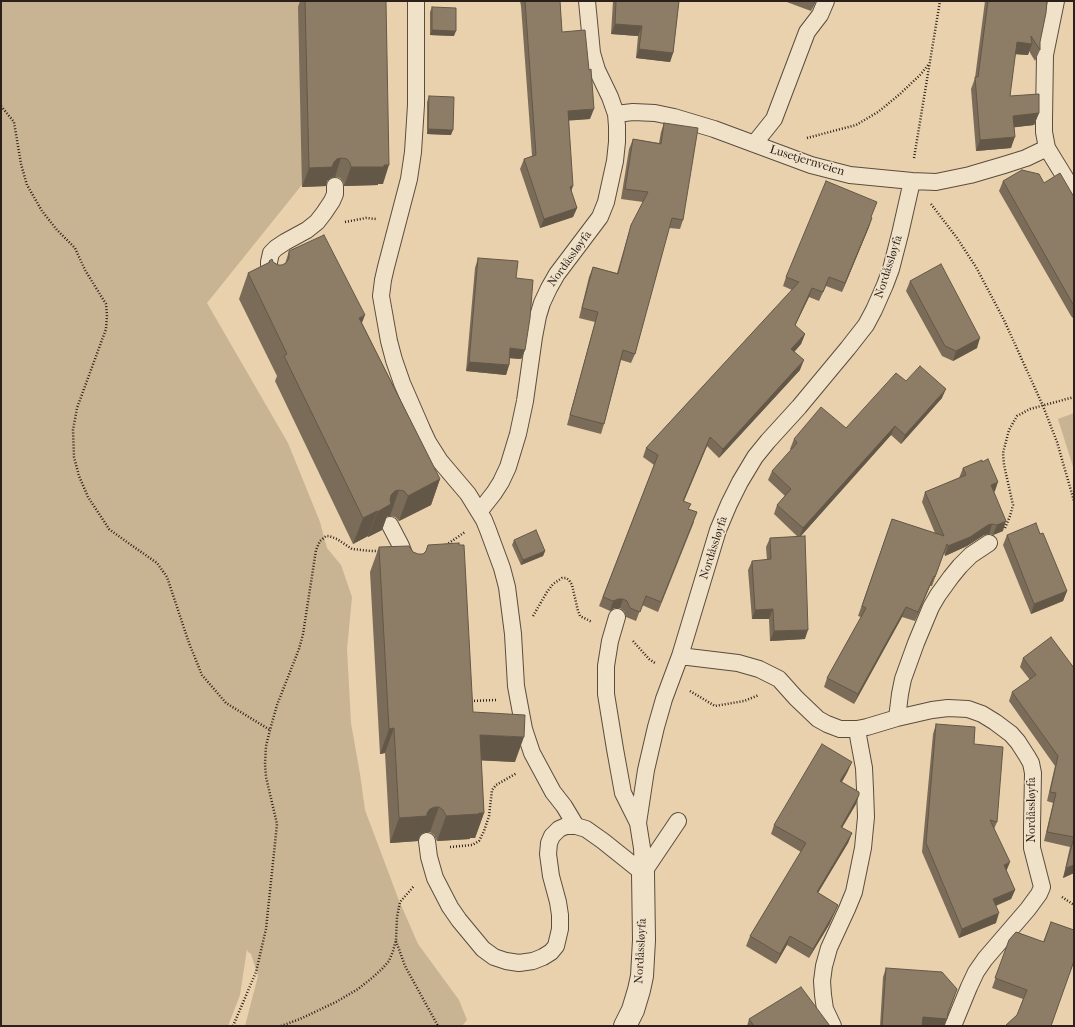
<!DOCTYPE html>
<html>
<head>
<meta charset="utf-8">
<style>
  body { margin:0 }
  #map { position:relative; width:1075px; height:1027px; overflow:hidden; background:#e8d1ac; font-family:"IM FELL French Canon",serif }
  canvas { display:block }
  .frame { position:absolute; inset:0; border:2px solid #2c211a; pointer-events:none }
</style>
</head>
<body>
<div id="map">
<canvas width="1075" height="1027"></canvas>
<div class="frame"></div>
</div>
<script>
const ctx = document.querySelector('canvas').getContext('2d');
ctx.lineJoin = 'round';
function fill(path, color) { ctx.fillStyle = color; ctx.fill(path, 'evenodd'); }
const poly = rows => new Path2D(rows.map(r => 'M' + r).join(''));
function strokePath(path, color, width, dash) { ctx.strokeStyle = color; ctx.lineWidth = width; ctx.lineCap = dash ? 'butt' : 'round'; ctx.setLineDash(dash || []); ctx.stroke(path); }
function drawText(font, color, halo, rows, align = 'center') {
  ctx.font = font + ' "IM FELL French Canon",serif'; ctx.lineWidth = 3; ctx.setLineDash([]); ctx.textBaseline = 'middle'; ctx.strokeStyle = halo; ctx.fillStyle = color; for (const [text, x, y, turn = 0] of rows) {
    ctx.save(); ctx.translate(x, y); ctx.rotate((+turn || 0) * Math.PI / 180); ctx.textAlign = isNaN(turn) ? turn : align; if (halo) ctx.strokeText(text, 0, 0); ctx.fillText(text, 0, 0); ctx.restore();
  }
}
const green = poly([
  [1,1,303,1,309,176,207,303,288,443,320,522,327,548,341,565,352,597,347,649,351,723,360,774,365,810,398,898,418,944,459,1000,467,1020,462,1026,245,1026,258,976,251,954,248,952,247,949,240,995,228,1026,1,1026],
  [1074,413,1074,470,1058,419]
]);
const path = poly([
  [1,106,14,122,21,164,27,185,42,211,57,230,75,248,85,270,106,304,107,315,106,329,77,408,73,430,74,457,79,476,88,497,109,529,124,540,157,563,167,577,189,643,202,675,226,703,270,730],
  [807,138,856,125,878,112,900,94,920,75,929,64],
  [914,158,940,1],
  [931,204,957,238,976,267,1004,320,1043,406,1057,442,1074,501],
  [345,222,366,218,376,219],
  [1005,528,1010,516,1013,505,1004,465,1003,453,1009,430,1017,416,1030,409,1074,397],
  [446,545,465,532],
  [533,616,547,592,553,584,562,578,566,578,569,580,572,585,578,611,580,616,592,622],
  [633,641,649,659,655,663],
  [690,691,715,706,744,701,759,695],
  [471,701,496,700],
  [450,847,472,845,479,841,484,831,489,816,492,790,496,785,517,773],
  [1062,897,1074,905],
  [396,941,405,966,438,1026],
  [233,1026,256,972,266,929,277,824,266,777,265,764,266,746,270,730,277,705,299,649,303,634,316,550,320,541,326,536,329,536,337,539,352,549,371,551,379,551],
  [281,1026,300,1019,336,1002,358,989,372,978,382,969,389,961,393,951,396,940,397,917,400,902,414,886]
]);
const service = poly([
  [416,1,416,105,413,152,409,179,386,267,383,280,381,296,389,341,394,360,402,383,422,429,428,442,440,461,468,494,484,520,488,530,502,568,507,587,513,634,516,686,524,729,532,753,553,792,564,806,576,826],
  [1056,1,1045,55,1044,119,1044,132,1047,148,1074,192],
  [616,114,633,112,655,113,674,117,714,129,811,165,850,175,912,181,936,182,970,175,1004,165,1026,158,1047,148],
  [754,144,774,119,807,32,820,15,826,1],
  [271,281,269,271,269,262,271,253,276,248,285,242,307,230,317,222,324,213,332,201,335,194,335,186],
  [479,512,494,493,501,482,508,467,518,434,525,401,534,337,538,316,542,303,549,288,557,274,600,217,606,202,615,161,617,142,617,126,616,114,610,97,597,70,592,53,587,1],
  [390,525,401,546,409,567],
  [617,617,610,641,606,666,606,694,615,749,623,793,638,823],
  [680,656,738,663,759,669,779,679,796,698,818,719,827,724,840,729,857,729,867,727,897,718,932,710,948,708,968,709,982,714,995,722,1011,734,1018,742,1027,756,1031,763,1033,773,1032,827,1032,848,1042,887,1039,894,1028,909,985,959,976,972,969,987,953,1026],
  [897,718,900,694,903,679,916,643,931,607,938,595,951,577,960,566,971,555,989,543],
  [427,841,429,857,435,878,450,907,459,920,483,949,494,957,506,961,519,963,533,961,543,957,551,952,556,946,560,929,560,915,558,902,551,876,548,854,549,843,552,836,559,829,566,826,576,826,586,829,603,841,643,873],
  [643,873,642,848,638,823,646,770,656,727,664,699,680,656,718,530,729,504,740,482,755,457,768,441,799,407,848,348,866,325,874,310,885,285,891,269,900,234,912,181],
  [643,873,678,821],
  [833,1026,825,1009,823,995,822,981,824,966,829,948,847,909,854,892,863,848,866,817,865,789,864,768,859,741,857,729]
]);
const minor = poly([
  [625,1026,633,1010,639,990,642,976,644,940,643,873]
]);
const wall = poly([
  [300,1,386,1,383,184,378,184,378,185,344,186,343,182,340,178,335,177,331,178,327,181,326,186,302,187,298,7],
  [520,1,560,1,562,32,590,119,569,120,571,191,577,208,573,217,540,228,520,169,524,159,532,156,521,6],
  [613,1,679,1,673,53,670,62,636,58,638,36,611,34],
  [784,1,816,1,811,11],
  [985,1,1047,1,1040,42,1040,50,1035,61,1029,51,1028,55,1015,54,1010,96,1039,113,1034,125,1014,127,1011,148,976,151,971,89,975,78],
  [432,7,454,36,430,35,430,12],
  [429,96,451,135,427,134,427,102],
  [664,123,683,220,680,229,669,228,635,354,631,363,621,360,604,424,601,434,567,425,595,322,579,318,589,277,593,267,617,273,628,235,631,225,643,202,621,199,629,149,633,139,659,143,661,132],
  [1003,181,1044,183,1074,197,1074,319,1071,316,999,191],
  [871,217,869,227,842,292,826,286,819,301,809,297,795,326,805,334,801,344,794,352,800,370,719,458,707,446,684,501,689,509,694,522,658,612,642,605,636,621,626,617,624,611,620,608,614,608,610,611,599,606,654,465,643,457,646,448,792,290,783,286,786,277],
  [289,251,362,323,440,479,431,505,399,521,395,517,390,516,387,516,382,530,368,537,368,536,353,544,275,381,277,376,239,299,248,273,268,263,269,261,278,265,282,265,285,264],
  [478,258,516,278,525,350,521,359,510,358,509,365,506,375,466,371,475,268],
  [910,281,977,348,953,361,942,356,906,291],
  [906,381,942,398,901,444,891,435,800,537,805,639,770,641,769,619,752,619,748,570,752,561,767,560,766,547,770,538,798,537,774,514,777,505,785,496,768,480,772,471,791,450,790,449,794,439,846,428],
  [963,468,995,491,994,492,1003,531,993,535,989,534,984,535,967,546,945,556,944,553,932,586,930,586,915,621,902,617,854,704,824,687,827,678,861,617,858,616,892,519,935,533,922,502,925,492,959,478],
  [1040,534,1067,591,1063,601,1031,614,1003,545,1007,535],
  [514,540,545,551,543,556,521,565,512,545],
  [379,547,413,552,418,554,473,712,515,762,481,760,484,813,475,838,470,838,470,839,437,841,434,835,430,832,426,832,421,834,418,841,390,843,385,753,380,754,370,572],
  [1023,658,1074,668,1074,873,1063,878,1070,847,1044,841,1053,803,1047,801,1055,766,1009,701,1012,692,1030,680,1020,667],
  [936,724,974,744,997,822,994,829,1006,871,1015,890,1011,899,996,906,996,923,959,938,922,852,933,734],
  [848,771,842,782,859,795,856,804,842,828,852,833,848,843,818,893,838,905,834,914,829,925,809,958,787,945,776,964,746,946,750,936,801,852,771,834,774,825],
  [1051,922,1074,930,1074,961,1051,1026,1005,1026,1017,1015,1023,999,992,988,1009,940,1016,932,1043,942],
  [886,968,954,998,947,1014,947,1019,944,1026,880,1026,883,977],
  [749,1019,830,1026,747,1026]
]);
const shadedWall = poly([
  [815,1,816,1,811,11],
  [615,24,642,26,638,36,611,34],
  [432,30,456,31,454,36,430,35],
  [1017,42,1032,44,1028,55,1013,54],
  [639,49,673,53,670,62,636,58],
  [594,109,590,119,564,121,568,111],
  [1039,113,1034,125,1009,128,1013,116],
  [428,129,453,130,451,135,427,134],
  [1015,137,1011,148,976,151,980,140],
  [341,158,335,177,331,178,327,181,326,186,302,187,309,168,334,162,337,159],
  [384,165,389,165,383,184,378,184,378,185,344,186,351,167],
  [573,186,570,195,570,187],
  [577,208,573,217,540,228,544,219],
  [872,218,869,227,842,292,845,283],
  [812,288,809,297,791,334,795,325],
  [365,315,355,341,359,318],
  [805,334,801,344,788,359,791,349],
  [980,338,977,348,953,361,956,351],
  [510,348,525,350,521,359,507,358],
  [804,360,800,370,719,458,723,449],
  [469,362,509,365,506,375,466,371],
  [946,389,942,398,901,444,905,435],
  [895,426,891,435,799,538,803,528],
  [710,437,707,446,680,510,683,501],
  [440,479,431,505,399,521,408,496],
  [998,482,995,491,987,494,991,485],
  [399,490,390,516,387,516,382,530,368,537,377,512,391,495,395,491],
  [377,511,368,536,353,544,363,518],
  [1006,521,1003,531,993,535,997,525],
  [992,524,989,534,984,535,967,546,945,556,948,546,988,525],
  [545,551,543,556,521,565,523,560],
  [934,576,930,586,915,621,918,612],
  [1067,591,1063,601,1031,614,1034,604],
  [618,599,623,599,620,608,614,608,610,611,613,601],
  [906,607,902,617,854,704,858,694],
  [773,609,769,619,752,619,755,610],
  [808,630,805,639,770,641,774,631],
  [394,728,385,753,380,754,389,729],
  [480,735,524,737,515,762,471,760],
  [852,762,848,771,837,790,840,781],
  [859,795,856,804,837,836,841,827],
  [435,807,439,807,430,832,426,832,421,834,418,841,390,843,399,818,427,813,430,809],
  [479,813,484,813,475,838,470,838,470,839,437,841,446,816],
  [852,833,848,843,813,901,817,892],
  [1010,862,1006,872,1004,865],
  [1074,865,1074,873,1063,878,1066,868],
  [1015,890,1011,899,989,908,993,899],
  [838,905,829,925,809,958,813,949],
  [999,913,996,923,959,938,962,929],
  [790,936,787,945,776,964,780,954],
  [957,989,946,1019,947,1019,944,1026,920,1026,923,1017]
]);
const building = poly([
  [305,1,386,1,389,165,384,165,384,167,351,167,350,163,347,159,341,158,337,159,334,162,332,167,309,168,305,1],
  [525,1,560,1,562,32,585,30,589,70,591,69,594,109,568,111,573,186,570,187,577,208,544,219,524,159,536,155,525,1],
  [616,1,679,1,673,53,639,49,642,26,615,24,616,1],
  [988,1,1047,1,1046,13,1040,42,1040,50,1031,36,1032,44,1017,42,1010,96,1039,94,1039,113,1013,116,1015,137,980,140,975,77,978,77,988,1],
  [432,7,456,8,456,31,432,30,432,7],
  [429,96,454,97,453,130,428,129,429,96],
  [664,123,698,128,683,220,672,218,635,354,623,350,604,424,570,415,598,312,582,308,593,267,618,274,631,225,648,192,625,189,633,139,661,144,664,123],
  [1022,170,1039,174,1044,183,1060,173,1074,197,1074,306,1003,181,1022,170],
  [826,181,877,202,871,217,872,218,845,283,829,277,823,292,812,288,795,325,805,334,791,349,804,360,723,449,710,437,683,501,691,504,688,509,697,512,661,602,646,596,640,612,630,608,627,601,623,599,618,599,613,601,603,597,658,455,646,448,799,282,786,277,826,181],
  [324,235,365,315,359,318,440,479,408,496,404,491,399,490,395,491,391,495,390,500,391,504,377,512,377,511,363,518,284,356,287,354,248,273,270,262,269,261,272,259,273,262,278,265,282,265,286,263,289,258,289,251,324,235],
  [478,258,518,261,516,278,533,280,530,318,525,350,510,348,509,365,469,362,478,258],
  [941,264,980,338,956,351,945,346,910,281,941,264],
  [920,366,946,389,905,435,895,426,803,528,777,505,791,489,772,471,797,443,794,439,821,407,846,428,896,373,906,381,920,366],
  [988,459,998,482,991,485,1006,521,997,525,992,524,988,525,970,537,948,546,947,544,935,577,934,576,918,612,906,607,858,694,827,678,866,608,862,606,892,519,944,536,925,492,966,475,963,468,982,460,982,462,988,459],
  [1036,523,1040,534,1043,533,1067,591,1034,604,1007,535,1036,523],
  [536,530,545,551,523,560,514,540,536,530],
  [805,536,808,630,774,631,773,609,755,610,752,561,771,559,770,538,805,536],
  [459,543,459,545,464,545,473,712,525,715,524,737,480,735,484,813,479,813,479,814,446,816,443,810,439,807,435,807,430,809,427,813,427,816,399,818,394,728,389,729,379,547,409,546,413,552,418,554,423,554,426,551,428,545,459,543],
  [1051,637,1074,668,1074,865,1066,868,1074,837,1047,832,1056,793,1050,792,1058,756,1012,692,1036,675,1023,658,1051,637],
  [936,724,975,727,974,744,1003,747,997,822,990,820,1010,862,1004,865,1015,890,993,899,999,913,962,929,926,843,936,724],
  [822,744,852,762,840,781,859,792,859,795,841,827,852,833,817,892,838,905,833,915,813,949,790,936,780,954,750,936,806,843,774,825,822,744],
  [1051,922,1074,930,1074,961,1051,1026,1005,1026,1017,1015,1027,990,995,978,1009,940,1016,932,1044,942,1051,922],
  [886,968,942,972,957,989,948,1013,947,1019,923,1017,922,1026,882,1026,886,968],
  [801,987,830,1026,754,1026,749,1019,801,987]
]);
const streetNames = [
  ["Lusetjernveien",807,161,17],
  ["Nordåssløyfa",570,259,-54],
  ["Nordåssløyfa",889,267,-72],
  ["Nordåssløyfa",714,548,-72],
  ["Nordåssløyfa",1032,810,-90],
  ["Nordåssløyfa",641,951,-87]
];
fill(green, '#c8b393');
strokePath(service, '#5b4d3e', 18);
strokePath(minor, '#5b4d3e', 24);
strokePath(path, '#2c211a', 2.5, [1, 2]);
strokePath(service, '#f0e1c9', 16);
strokePath(minor, '#f0e1c9', 22);
fill(wall, '#7a6c58');
fill(shadedWall, '#635847');
fill(building, '#8e7d66');
strokePath(building, '#635847', 1);
drawText('12px', '#2c211a', '#f0e1c9', streetNames);
</script>
</body>
</html>
